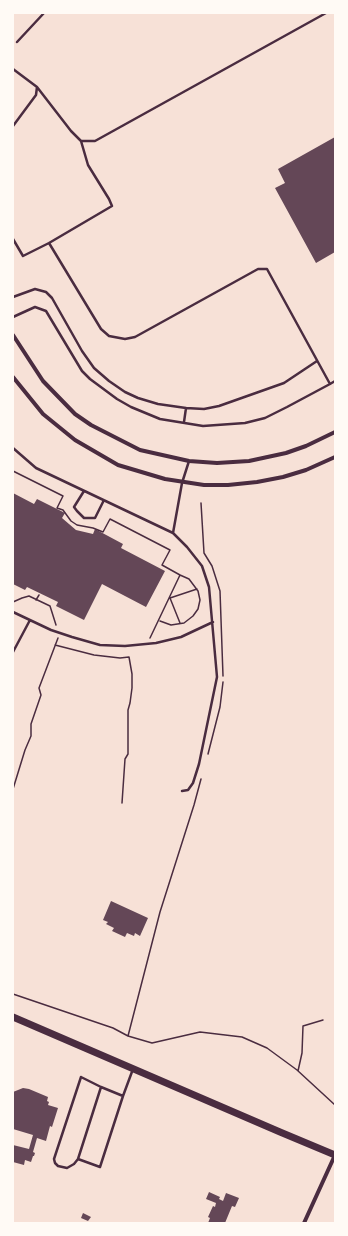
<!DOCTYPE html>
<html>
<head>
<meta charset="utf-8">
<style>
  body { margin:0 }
  #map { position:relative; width:348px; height:1236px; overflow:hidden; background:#f7e1d7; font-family:"PT Sans Narrow",sans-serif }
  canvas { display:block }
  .frame { position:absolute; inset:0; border:14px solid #fffaf5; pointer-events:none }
</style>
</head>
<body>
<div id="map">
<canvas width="348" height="1236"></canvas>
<div class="frame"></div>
</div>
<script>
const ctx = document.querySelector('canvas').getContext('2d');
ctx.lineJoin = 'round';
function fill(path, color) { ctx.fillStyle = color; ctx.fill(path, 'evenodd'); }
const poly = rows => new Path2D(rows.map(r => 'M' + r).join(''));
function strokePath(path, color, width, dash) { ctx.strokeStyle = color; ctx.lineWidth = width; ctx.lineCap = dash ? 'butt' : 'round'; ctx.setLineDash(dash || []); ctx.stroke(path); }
const building = poly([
  [335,137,335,252,316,263,275,188,285,183,278,169],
  [13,493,34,504,37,499,65,513,62,518,76,530,93,534,95,529,123,544,121,548,165,571,146,607,102,584,84,620,56,606,58,602,27,587,25,590,13,584],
  [111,901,148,918,140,936,135,933,134,936,127,933,125,937,112,931,114,928,106,924,108,922,103,920],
  [23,1088,29,1089,48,1097,47,1101,49,1102,48,1105,58,1108,52,1127,50,1126,46,1141,37,1138,33,1152,35,1153,34,1156,33,1156,31,1162,25,1160,24,1165,13,1162,13,1145,29,1149,33,1135,13,1129,13,1092],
  [209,1192,220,1197,219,1199,223,1201,226,1193,239,1198,235,1207,232,1206,225,1223,208,1223,210,1218,208,1217,213,1206,215,1207,216,1203,206,1199],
  [83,1213,91,1217,88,1221,81,1218]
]);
const path = poly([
  [13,471,63,496,57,508,63,510,71,521,77,525,93,528,103,532,110,519,170,550,162,565,180,575,150,638],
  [201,503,204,553,212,566,220,591,223,676],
  [36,600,39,595],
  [13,602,22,598,29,596,50,606,56,625],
  [160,621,171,625,184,623,193,616,198,609,200,600,198,591,189,579,180,575],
  [180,623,170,598,197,589],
  [55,645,94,655,120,658,129,657,132,674,132,688,130,703,128,710,128,754,125,759,122,803],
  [208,754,220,707,223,682],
  [13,789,25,750,31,736,31,724,41,695,39,688,58,638],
  [13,994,113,1028,128,1036,152,1043,200,1032,242,1037,267,1048,297,1070,335,1105],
  [128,1036,160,912,194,805,201,779],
  [298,1071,302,1053,303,1026,323,1020]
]);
const service = poly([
  [17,42,44,13],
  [13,69,37,87,36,95,13,126],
  [37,87,71,131,81,141,95,141,326,13],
  [13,239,23,256,49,243,101,329,109,336,125,339,135,337,258,269,267,269,330,384,335,381],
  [49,243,112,206,109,199,88,165,81,141],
  [13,297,35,289,46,292,52,298,82,351,94,368,109,381,125,392,138,398,158,404,186,408,204,409,219,406,284,383,317,361],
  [13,317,35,307,46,311,82,371,90,379,117,399,131,407,160,419,203,426,245,423,265,418,287,407,330,384],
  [184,422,186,408],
  [13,448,36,468,173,533,187,547,202,566,209,587,217,677,199,764,193,783,188,790,182,791],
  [84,491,74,507,77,511,84,518,95,518,104,500],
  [173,533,182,483,189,461],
  [13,612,51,630,72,637,100,645,125,646,156,643,181,637,213,622],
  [13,652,30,620],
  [123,1096,101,1087,78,1159,100,1167,123,1096,133,1069],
  [78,1159,74,1164,67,1168,58,1166,55,1163,54,1159,81,1077,101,1087]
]);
const minor = poly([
  [13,335,43,381,75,414,91,425,140,450,189,461,217,463,249,461,286,453,306,446,335,432],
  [13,377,43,414,75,440,118,465,165,479,204,485,228,485,257,482,283,477,306,470,335,457],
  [304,1223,335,1155]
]);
const primary = poly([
  [13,1017,280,1132,335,1155]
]);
fill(building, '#644757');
strokePath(path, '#4a2c40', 1.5);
strokePath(service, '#4a2c40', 2.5);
strokePath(minor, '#4a2c40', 4);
strokePath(primary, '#4a2c40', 7);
</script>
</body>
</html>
